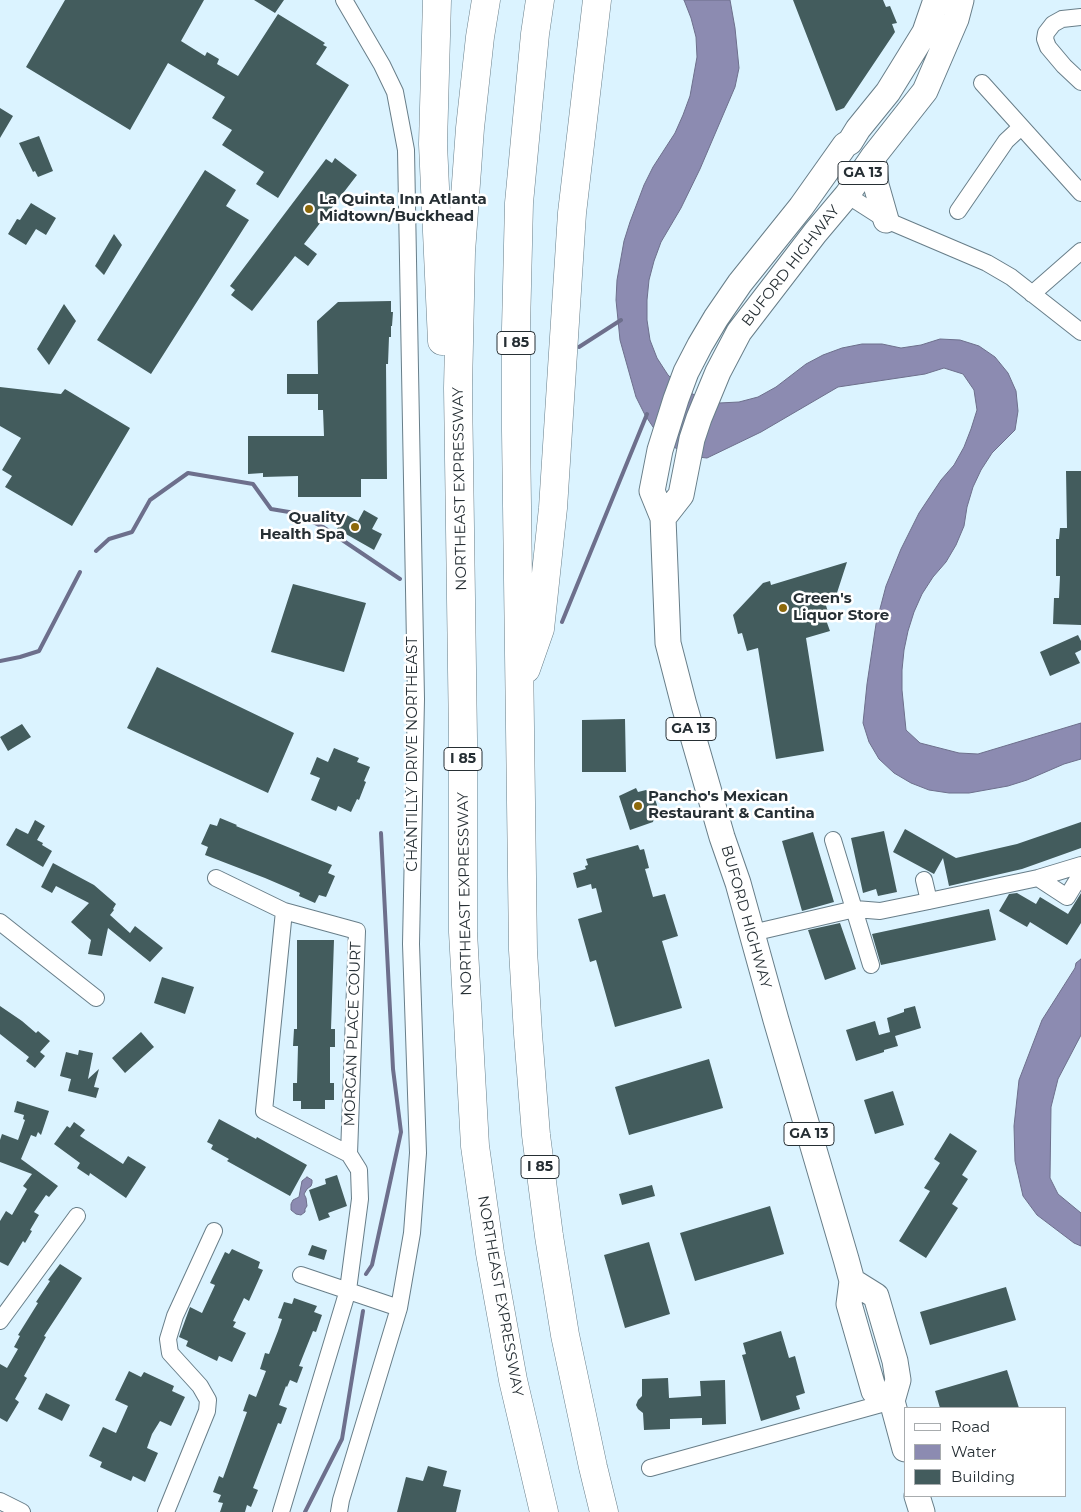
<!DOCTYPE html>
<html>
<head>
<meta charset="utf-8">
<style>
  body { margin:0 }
  #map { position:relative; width:1081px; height:1512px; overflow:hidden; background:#dbf3ff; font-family:Montserrat,sans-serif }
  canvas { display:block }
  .legend { position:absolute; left:904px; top:1407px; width:162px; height:90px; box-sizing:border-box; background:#fff; border:1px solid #a8acae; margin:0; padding:6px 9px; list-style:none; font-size:15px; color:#262f34 }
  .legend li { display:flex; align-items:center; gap:10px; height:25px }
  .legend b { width:25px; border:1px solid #a8acae }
</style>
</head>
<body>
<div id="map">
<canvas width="1081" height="1512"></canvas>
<ul class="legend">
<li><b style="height:6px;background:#fff"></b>Road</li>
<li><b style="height:14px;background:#8c8bb1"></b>Water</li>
<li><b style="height:14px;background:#435c5d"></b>Building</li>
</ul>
</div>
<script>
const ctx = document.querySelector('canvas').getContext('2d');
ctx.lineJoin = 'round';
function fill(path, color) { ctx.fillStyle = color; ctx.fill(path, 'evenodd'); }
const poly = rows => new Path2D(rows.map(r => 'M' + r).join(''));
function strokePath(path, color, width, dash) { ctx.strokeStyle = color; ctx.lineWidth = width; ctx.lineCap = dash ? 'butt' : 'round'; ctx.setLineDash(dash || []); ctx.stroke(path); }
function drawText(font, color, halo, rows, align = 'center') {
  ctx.font = font + ' Montserrat,sans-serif'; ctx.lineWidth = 5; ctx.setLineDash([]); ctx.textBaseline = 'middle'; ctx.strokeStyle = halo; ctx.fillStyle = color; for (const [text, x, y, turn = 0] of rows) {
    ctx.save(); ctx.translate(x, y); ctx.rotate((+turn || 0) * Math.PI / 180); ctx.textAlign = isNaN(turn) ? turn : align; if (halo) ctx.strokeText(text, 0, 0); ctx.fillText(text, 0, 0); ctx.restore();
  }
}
const water = poly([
  [684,0,730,0,735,28,739,68,735,87,700,169,681,208,661,242,654,261,649,280,647,300,647,320,650,340,657,358,668,375,682,388,700,398,719,403,739,402,758,397,776,387,806,364,823,355,842,348,862,344,882,344,901,348,921,345,940,339,960,340,979,346,995,357,1008,373,1016,391,1018,411,1015,430,992,453,981,470,973,487,967,507,964,526,956,545,946,562,933,577,922,594,914,612,908,631,904,650,902,670,902,690,906,730,920,743,959,753,978,754,1081,723,1081,759,1064,764,1027,780,1008,786,969,793,949,793,929,790,911,783,894,773,879,759,869,742,863,723,867,684,876,624,886,586,901,549,919,513,941,480,954,465,964,447,971,429,977,410,974,390,963,374,944,368,925,374,838,387,761,432,707,458,688,456,671,445,657,433,645,415,636,397,620,340,616,300,617,280,624,241,630,222,644,185,653,167,675,133,683,115,690,96,697,57,696,37,691,18,684,0],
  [1081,959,1081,1035,1058,1079,1051,1107,1050,1178,1058,1194,1081,1213,1081,1246,1074,1243,1037,1215,1023,1196,1015,1161,1014,1126,1019,1080,1042,1020,1075,968,1076,963,1081,959],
  [307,1177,312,1180,312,1183,311,1186,307,1189,304,1194,306,1198,307,1206,305,1209,305,1212,301,1215,296,1214,291,1210,291,1204,293,1200,299,1197,302,1181,307,1177]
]);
const stream = poly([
  [579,347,621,320],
  [96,551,109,539,132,532,150,500,188,473,253,484,271,509,295,513,323,527,400,579],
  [562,622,647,414],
  [0,661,20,657,39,651,80,572],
  [366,1274,372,1265,401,1132,393,1069,381,833],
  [305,1512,342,1439,363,1311]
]);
const building = poly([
  [65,0,204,0,181,41,205,56,207,52,219,59,217,64,238,76,278,14,325,43,323,45,327,47,316,64,349,85,278,198,256,184,264,172,222,145,232,130,212,118,225,97,168,63,130,130,26,67],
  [254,0,284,0,275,13],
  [793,0,883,0,886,7,890,6,897,23,892,24,895,32,844,108,836,111],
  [0,108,13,116,0,138],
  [39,136,53,171,38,177,35,171,33,172,19,143],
  [335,158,357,175,304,244,317,254,308,266,295,256,252,311,231,295,235,290,230,286,326,159,332,163],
  [205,170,236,190,226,206,249,220,151,374,97,340],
  [31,203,56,218,46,235,36,229,26,245,8,234,17,219,20,220],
  [114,234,122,245,104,275,95,266],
  [391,301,391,312,393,312,392,326,391,326,391,337,389,337,388,364,386,364,387,479,361,479,361,497,298,497,298,476,263,477,263,473,248,474,248,436,324,436,323,410,318,410,318,394,287,394,287,374,318,374,317,321,338,302],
  [64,304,76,321,49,365,37,349],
  [0,387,61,394,65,389,130,428,72,526,5,487,12,476,2,470,21,438,0,426],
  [1066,471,1081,471,1081,625,1053,624,1054,598,1059,598,1060,576,1056,576,1056,539,1059,539,1060,528,1067,528],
  [364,510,378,518,372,529,382,534,374,550,337,529,345,514,358,521],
  [847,562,835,599,825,602,830,619,826,620,830,631,806,638,824,751,776,759,758,648,747,651,742,633,738,634,733,615,763,583,770,581,771,585],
  [293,584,366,603,344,672,271,652],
  [1078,635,1081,641,1081,650,1075,653,1080,663,1050,676,1040,652],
  [157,667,294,733,268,793,127,728],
  [625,719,626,772,582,772,582,720],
  [22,724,31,737,8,751,0,737],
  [334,748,359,758,357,762,370,767,364,781,366,782,359,800,357,799,351,812,338,806,336,811,311,800,320,778,310,774,317,757,328,762],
  [636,788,638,792,646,790,654,796,657,805,653,822,630,830,619,796],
  [220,818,237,825,236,826,332,865,328,873,335,876,326,897,319,895,315,903,299,896,300,893,265,878,205,855,208,847,201,844,210,824,217,826],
  [35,820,45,826,37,840,43,843,42,845,52,851,43,867,6,845,16,828,28,834],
  [1081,822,1081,848,1022,869,949,886,943,858,934,874,893,852,905,829,956,858,1017,844],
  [884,831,897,892,878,896,876,889,863,893,851,838],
  [813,832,834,902,802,911,782,841],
  [638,845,640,850,644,849,649,868,645,869,653,897,665,894,678,936,662,941,682,1008,615,1027,596,960,590,962,578,919,602,912,596,888,592,889,591,884,577,888,573,873,586,869,585,866,588,865,586,859],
  [53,863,94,885,116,904,113,909,114,910,110,915,130,933,135,926,163,948,150,962,108,928,102,956,88,954,91,940,71,922,89,903,56,886,52,893,41,887],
  [1017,893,1036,904,1040,897,1068,914,1081,893,1081,923,1067,945,1030,922,1027,927,999,911,1009,894],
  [989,909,996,940,881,965,872,934],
  [840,923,856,969,825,980,808,930],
  [297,940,334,940,331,1029,335,1029,335,1047,330,1047,330,1083,334,1083,334,1100,325,1100,325,1109,301,1109,301,1101,293,1101,293,1083,297,1083,298,1046,293,1046,294,1029,297,1029],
  [162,977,194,987,185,1014,154,1003],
  [0,1006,22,1021,36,1033,38,1031,50,1041,40,1052,45,1056,35,1068,26,1061,29,1057,0,1034],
  [915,1006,921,1028,895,1036,898,1046,884,1050,884,1052,856,1061,846,1030,875,1021,879,1035,890,1032,887,1018,904,1012,904,1009],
  [141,1032,154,1047,125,1073,112,1058],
  [79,1050,93,1053,88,1079,99,1069,94,1087,99,1088,96,1098,68,1091,71,1079,60,1076,66,1052,78,1055],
  [709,1059,723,1108,629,1135,615,1087],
  [893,1091,904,1125,875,1134,864,1100],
  [17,1101,49,1111,41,1135,38,1132,36,1137,31,1135,21,1159,58,1186,49,1197,46,1195,34,1212,39,1215,30,1230,32,1231,25,1243,23,1241,8,1266,0,1262,0,1221,6,1211,12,1215,27,1189,23,1186,32,1174,0,1162,0,1140,2,1134,18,1140,25,1120,23,1119,24,1115,14,1112],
  [219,1119,256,1139,257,1137,307,1165,290,1196,227,1161,229,1159,211,1149,213,1145,207,1142],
  [74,1122,85,1130,80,1136,123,1164,128,1156,146,1167,126,1198,90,1173,89,1176,77,1168,80,1163,54,1144,67,1126,70,1128],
  [950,1133,977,1151,962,1175,968,1179,952,1204,958,1208,926,1258,899,1241,930,1191,924,1188,940,1163,934,1159],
  [337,1175,347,1206,328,1213,330,1217,319,1221,309,1190,326,1184,325,1179],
  [652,1185,655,1196,622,1205,619,1194],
  [770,1206,784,1254,695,1281,680,1233],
  [649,1242,670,1314,625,1328,604,1255],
  [312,1245,327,1250,324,1260,308,1255],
  [232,1249,260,1262,258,1268,263,1270,249,1301,244,1298,233,1321,236,1322,233,1327,246,1333,232,1362,219,1356,217,1361,186,1346,188,1341,179,1337,190,1307,202,1313,215,1285,210,1283,225,1252,229,1254],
  [60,1264,82,1278,44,1336,46,1337,24,1376,27,1378,15,1399,19,1402,7,1422,0,1418,0,1364,7,1368,18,1349,14,1347,20,1336,18,1335,38,1303,36,1302,50,1281,48,1280],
  [1006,1287,1016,1320,930,1345,920,1312],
  [294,1298,317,1306,314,1312,322,1315,316,1332,313,1331,299,1366,303,1367,297,1383,290,1380,287,1387,286,1386,279,1405,287,1408,281,1424,278,1423,253,1488,258,1490,251,1507,247,1505,245,1512,220,1512,223,1503,218,1502,221,1495,213,1492,219,1476,223,1478,247,1412,243,1411,249,1394,256,1397,266,1371,260,1369,265,1353,269,1354,278,1331,282,1319,278,1318,284,1302,292,1304],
  [781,1331,789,1358,795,1356,805,1393,796,1396,800,1409,761,1421,742,1355,746,1354,743,1343],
  [1007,1370,1019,1408,940,1408,935,1391],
  [129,1371,141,1377,144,1372,174,1386,172,1391,185,1397,171,1426,160,1421,152,1434,147,1448,158,1453,145,1482,133,1476,131,1481,100,1467,102,1462,89,1456,103,1427,116,1433,128,1406,115,1400],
  [668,1378,669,1398,701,1396,700,1381,725,1380,726,1424,702,1425,702,1418,670,1419,670,1429,644,1430,643,1413,638,1409,636,1405,638,1400,642,1396,642,1379],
  [46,1393,70,1405,62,1421,38,1409],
  [428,1466,447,1471,443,1486,461,1490,456,1512,397,1512,406,1477,423,1481]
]);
const street = poly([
  [1081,17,1062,19,1053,24,1046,33,1045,39,1048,47,1064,66,1081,82],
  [982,83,1081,193],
  [847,195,886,220,987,263,1011,277,1081,332],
  [958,211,1006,141,1021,127],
  [1032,294,1081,251],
  [833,840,871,965],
  [216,878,284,911,357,931,349,1154],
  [1038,878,1067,897,1081,874],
  [924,880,929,901],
  [0,922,96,998],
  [752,933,855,909,880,911,929,901,1038,878,1081,865],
  [301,1275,399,1308],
  [0,1321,77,1216],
  [650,1468,892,1401],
  [0,1501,22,1512],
  [166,1512,207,1411,208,1400,200,1386,170,1353,168,1339,175,1316,214,1231],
  [281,1512,348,1290,360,1199,359,1170,349,1154,264,1111,284,911],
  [339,1512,341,1500,399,1308,412,1233,418,1153,411,944,416,699,406,150,395,92,382,65,344,0]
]);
const primary = poly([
  [873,157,876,185,886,220],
  [663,518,681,495,692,439,699,418,718,372,739,332,815,233,847,195,873,157,925,91,956,19,961,0],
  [852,1281,876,1296,895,1361,898,1380,892,1401,905,1449],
  [892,1401,874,1391,849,1304,852,1281,846,1259,776,1020,738,883,722,837,684,705,668,643,663,518,652,491,660,450,676,399,686,372,700,345,716,318,740,283,801,207,845,145,850,142,858,129,888,92,925,32,936,0],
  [917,1496,922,1512]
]);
const highway = poly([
  [437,0,433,144,442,341],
  [486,0,480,37,470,128,461,252,458,388,463,739,463,932,475,1146,490,1253,513,1380,544,1512],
  [540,0,535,34,519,203,516,328,516,431,523,950,528,1034,536,1135,549,1236,565,1335,593,1467,604,1512],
  [526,669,540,629,553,508,572,213,597,0]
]);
const markers = [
  [309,209,5,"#8d690b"],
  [355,527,5,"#8d690b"],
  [783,608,5,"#8d690b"],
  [638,806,5,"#8d690b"]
];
const shields = [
  [863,173,50],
  [516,343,38],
  [691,729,50],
  [463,759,38],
  [809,1134,50],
  [540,1167,38]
];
const shieldNames = [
  ["GA 13",863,173],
  ["I 85",516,343],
  ["GA 13",691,729],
  ["I 85",463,759],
  ["GA 13",809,1134],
  ["I 85",540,1167]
];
const poiNames = [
  ["La Quinta Inn Atlanta",319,200],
  ["Midtown/Buckhead",319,217],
  ["Quality",345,518,"right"],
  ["Health Spa",345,535,"right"],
  ["Green's",793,599],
  ["Liquor Store",793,616],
  ["Pancho's Mexican",648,797],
  ["Restaurant & Cantina",648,814]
];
const streetNames = [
  ["BUFORD HIGHWAY",791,266,-52],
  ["NORTHEAST EXPRESSWAY",460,489,-91],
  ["CHANTILLY DRIVE NORTHEAST",413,754,-90],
  ["NORTHEAST EXPRESSWAY",465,894,-91],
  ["BUFORD HIGHWAY",746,917,74],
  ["MORGAN PLACE COURT",353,1034,-88],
  ["NORTHEAST EXPRESSWAY",500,1296,80]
];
fill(water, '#8c8bb1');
strokePath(water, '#6d6f8c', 1);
strokePath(stream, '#6d6f8c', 4);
fill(building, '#435c5d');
strokePath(street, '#687e89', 18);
strokePath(primary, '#687e89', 27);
strokePath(highway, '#687e89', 29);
strokePath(street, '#fff', 16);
strokePath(primary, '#fff', 25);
strokePath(highway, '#fff', 28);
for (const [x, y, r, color] of markers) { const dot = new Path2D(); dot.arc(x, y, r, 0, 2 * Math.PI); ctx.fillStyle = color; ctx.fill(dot); strokePath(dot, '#fff', 2); }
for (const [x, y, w] of shields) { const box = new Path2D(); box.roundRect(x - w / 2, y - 11.5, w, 23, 4); ctx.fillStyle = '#fff'; ctx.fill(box); strokePath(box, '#262f34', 1); }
drawText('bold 14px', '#262f34', null, shieldNames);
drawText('bold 15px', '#262f34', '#fff', poiNames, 'left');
drawText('15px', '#262f34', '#fff', streetNames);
</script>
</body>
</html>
